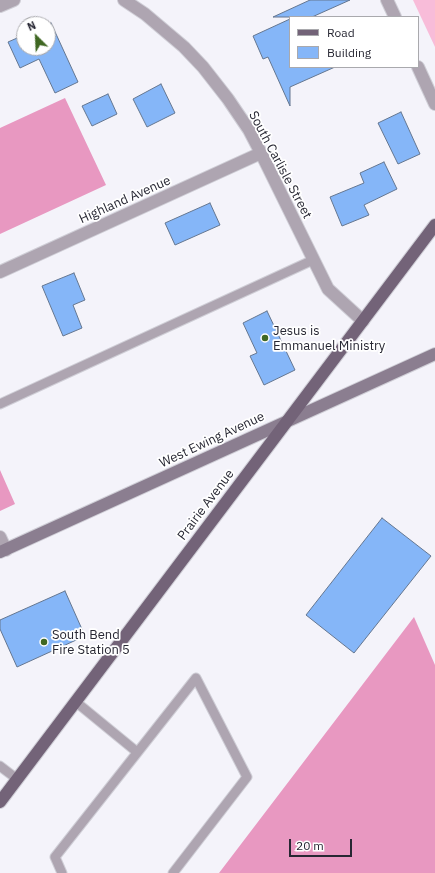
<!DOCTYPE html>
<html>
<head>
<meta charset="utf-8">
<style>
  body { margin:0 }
  #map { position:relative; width:435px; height:873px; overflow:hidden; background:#f4f3fa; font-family:"IBM Plex Sans",sans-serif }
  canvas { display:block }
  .legend { position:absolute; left:289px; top:16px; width:130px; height:52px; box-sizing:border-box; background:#fff; border:1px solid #a9a9ad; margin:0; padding:5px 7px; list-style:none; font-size:12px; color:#272733 }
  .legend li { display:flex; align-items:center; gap:8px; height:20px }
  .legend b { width:20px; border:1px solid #a9a9ad }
  .north { position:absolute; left:16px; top:16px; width:40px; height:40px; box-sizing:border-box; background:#fff; border:1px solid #a9a9ad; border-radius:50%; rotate:336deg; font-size:11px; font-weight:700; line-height:16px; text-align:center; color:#272733 }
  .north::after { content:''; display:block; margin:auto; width:14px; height:18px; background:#3f6722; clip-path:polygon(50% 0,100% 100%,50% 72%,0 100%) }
  .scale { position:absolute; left:289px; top:839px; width:63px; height:18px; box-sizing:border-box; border:2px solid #272733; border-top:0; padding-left:5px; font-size:12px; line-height:14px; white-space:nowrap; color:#272733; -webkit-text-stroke:3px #fff; paint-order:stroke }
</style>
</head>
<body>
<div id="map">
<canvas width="435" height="873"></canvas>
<ul class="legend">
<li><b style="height:5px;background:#736378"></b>Road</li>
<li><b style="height:11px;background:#85b6f8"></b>Building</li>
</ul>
<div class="north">N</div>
<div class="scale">20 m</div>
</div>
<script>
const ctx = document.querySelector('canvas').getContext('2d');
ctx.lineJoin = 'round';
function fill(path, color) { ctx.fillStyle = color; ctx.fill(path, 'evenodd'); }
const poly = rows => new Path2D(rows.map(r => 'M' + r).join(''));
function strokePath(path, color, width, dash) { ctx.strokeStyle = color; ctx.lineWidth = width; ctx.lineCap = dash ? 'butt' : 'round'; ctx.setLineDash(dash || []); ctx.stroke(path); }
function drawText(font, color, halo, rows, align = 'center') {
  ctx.font = font + ' "IBM Plex Sans",sans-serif'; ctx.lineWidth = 3.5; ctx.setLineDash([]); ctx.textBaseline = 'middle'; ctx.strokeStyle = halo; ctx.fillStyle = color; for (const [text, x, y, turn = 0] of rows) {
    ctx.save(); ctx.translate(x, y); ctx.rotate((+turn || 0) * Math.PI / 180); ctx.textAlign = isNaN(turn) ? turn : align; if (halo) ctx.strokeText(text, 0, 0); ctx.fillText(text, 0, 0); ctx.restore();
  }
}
const green = poly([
  [413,0,435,0,435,47]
]);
const forest = poly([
  [65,98,106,185,0,234,0,128],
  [0,470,15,504,0,511],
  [414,617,435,665,435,873,219,873]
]);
const building = poly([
  [310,0,350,0,312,17,273,17,310,0],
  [290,19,290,67,335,67,290,87,290,106,268,57,263,59,253,36,290,19],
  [51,23,78,82,55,93,39,59,20,68,8,42,24,35,24,48,48,48,48,24,51,23],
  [161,84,175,113,147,127,133,99,161,84],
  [108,94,117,114,92,126,82,106,108,94],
  [401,112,420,154,398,164,378,123,401,112],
  [384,162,397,189,364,205,369,215,342,226,330,197,364,183,360,173,384,162],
  [210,203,220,225,175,245,165,223,210,203],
  [74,273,85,300,73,305,82,328,63,336,42,286,74,273],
  [267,311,295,370,264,385,250,356,257,353,243,323,267,311],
  [382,518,431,556,354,653,306,615,382,518],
  [65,591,85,636,17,667,0,629,0,620,65,591]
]);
const lane = poly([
  [0,404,313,260],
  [76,702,137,752],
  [0,766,17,779],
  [62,873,55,857,196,678,247,777,173,873]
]);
const street = poly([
  [124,0,145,14,184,47,203,67,228,99,249,130,261,153,328,289,363,321],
  [387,0,395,17],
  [0,6,14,0],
  [418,67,435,104],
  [0,272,261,153],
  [0,537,6,550]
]);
const secondary = poly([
  [0,552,435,354]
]);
const primary = poly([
  [0,802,435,225]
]);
const markers = [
  [265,338,4,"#3f6722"],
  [44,642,4,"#3f6722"]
];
const streetNames = [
  ["South Carlisle Street",280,165,62],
  ["Highland Avenue",125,200,-24],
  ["West Ewing Avenue",212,440,-25],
  ["Prairie Avenue",206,505,-53]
];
const poiNames = [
  ["Jesus is",273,331],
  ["Emmanuel Ministry",273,346],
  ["South Bend",52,635],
  ["Fire Station 5",52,650]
];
fill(green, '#f8bcd9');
fill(forest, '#e898c1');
fill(building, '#85b6f8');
strokePath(building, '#647690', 1);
strokePath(lane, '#cfced6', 11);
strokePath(street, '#cfced6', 14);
strokePath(secondary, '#cfced6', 14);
strokePath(primary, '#cfced6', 14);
strokePath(lane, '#aea5b1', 9);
strokePath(street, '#aea5b1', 12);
strokePath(secondary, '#8b7e90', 12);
strokePath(primary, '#736378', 12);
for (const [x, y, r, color] of markers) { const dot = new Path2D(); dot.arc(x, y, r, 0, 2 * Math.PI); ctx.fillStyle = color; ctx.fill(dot); strokePath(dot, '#fff', 1.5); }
drawText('13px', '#272733', '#fff', streetNames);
drawText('13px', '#272733', '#fff', poiNames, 'left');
</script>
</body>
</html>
